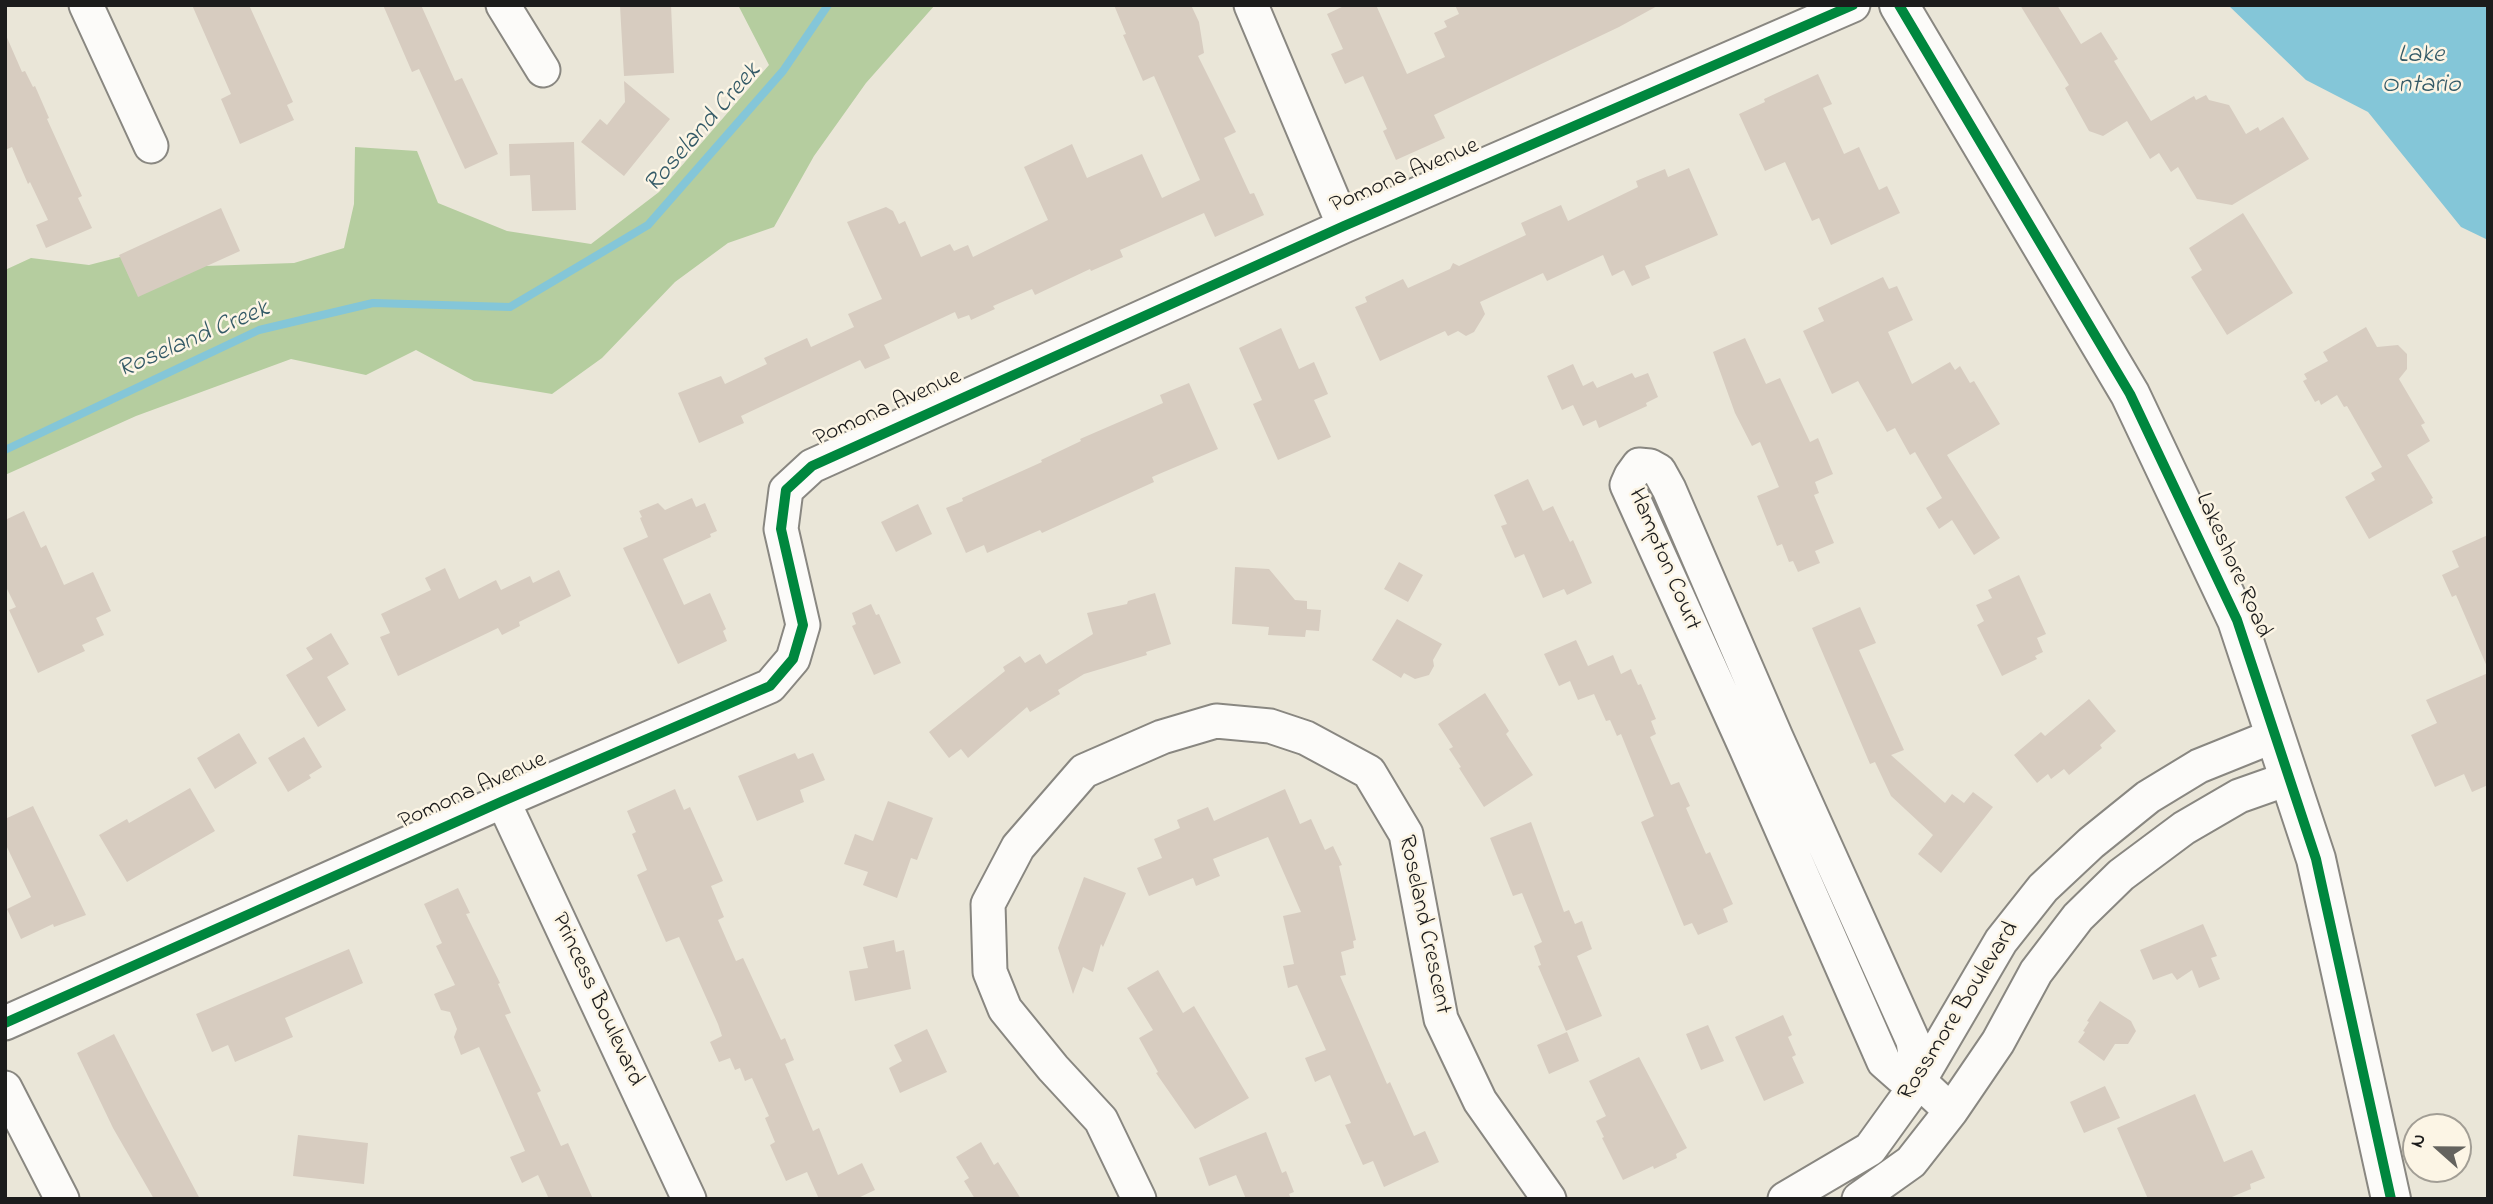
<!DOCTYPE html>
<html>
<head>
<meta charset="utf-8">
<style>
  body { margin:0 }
  #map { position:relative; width:2493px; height:1204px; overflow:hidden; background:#eae6d8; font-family:"Indie Flower",sans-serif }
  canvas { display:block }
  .frame { position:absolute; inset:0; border:7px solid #1c1c1c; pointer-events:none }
  .north { position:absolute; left:2402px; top:1113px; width:70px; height:70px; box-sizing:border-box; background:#fcf5e5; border:2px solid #a29e95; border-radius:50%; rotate:291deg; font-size:19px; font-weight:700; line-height:28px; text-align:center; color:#1c1c1c }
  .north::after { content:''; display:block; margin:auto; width:24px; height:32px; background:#64635e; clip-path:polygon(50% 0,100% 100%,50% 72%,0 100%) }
</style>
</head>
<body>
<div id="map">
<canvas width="2493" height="1204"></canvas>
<div class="frame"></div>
<div class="north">N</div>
</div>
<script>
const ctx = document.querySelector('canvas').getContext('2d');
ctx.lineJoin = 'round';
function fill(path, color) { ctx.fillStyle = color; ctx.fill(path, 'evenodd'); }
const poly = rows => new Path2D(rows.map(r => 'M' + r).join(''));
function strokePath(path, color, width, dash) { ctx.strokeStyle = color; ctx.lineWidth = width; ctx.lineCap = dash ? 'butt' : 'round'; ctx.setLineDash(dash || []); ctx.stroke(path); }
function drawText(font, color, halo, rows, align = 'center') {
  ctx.font = font + ' "Indie Flower",sans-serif'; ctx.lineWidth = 5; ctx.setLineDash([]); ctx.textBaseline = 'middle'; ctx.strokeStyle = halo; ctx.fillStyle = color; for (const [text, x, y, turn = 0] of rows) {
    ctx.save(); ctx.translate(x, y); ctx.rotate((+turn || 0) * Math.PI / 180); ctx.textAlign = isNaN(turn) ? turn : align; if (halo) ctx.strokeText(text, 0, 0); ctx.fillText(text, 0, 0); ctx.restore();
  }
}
const forest = poly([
  [738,5,935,5,866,83,814,156,774,227,728,243,675,282,602,358,552,394,474,381,416,350,366,375,291,359,136,416,5,475,5,270,31,258,89,265,159,247,205,266,294,263,344,248,354,204,355,147,417,151,438,203,507,231,591,244,659,192,769,65]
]);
const water = poly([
  [2228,5,2488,5,2488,240,2461,227,2368,112,2306,80]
]);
const stream = poly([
  [5,450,259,330,373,303,510,307,648,225,783,71,828,5]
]);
const building = poly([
  [192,5,249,5,293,102,287,105,294,120,240,144,221,99,231,94],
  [383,5,421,5,455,81,462,78,498,154,465,169,419,69,412,72],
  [671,5,674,73,624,76,620,6],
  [1114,5,1191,5,1199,22,1204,53,1198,56,1236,132,1224,138,1250,194,1254,193,1264,215,1215,237,1204,213,1120,250,1123,257,1091,271,1090,269,1035,295,1032,289,993,306,995,309,971,320,969,315,958,319,955,312,884,345,890,358,865,369,860,360,741,416,744,423,699,443,678,393,721,376,725,384,767,364,764,358,807,338,811,347,854,327,848,314,882,299,847,222,886,207,893,211,899,224,905,221,921,257,950,244,954,251,968,245,973,257,1048,220,1024,167,1072,144,1087,178,1142,154,1162,198,1200,180,1154,76,1143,81,1123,35,1126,34],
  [1346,5,1376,5,1407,74,1445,57,1434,33,1447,27,1444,21,1459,14,1455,5,1659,5,1619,27,1434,115,1445,138,1396,160,1383,131,1387,129,1363,76,1345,84,1331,54,1343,49,1327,14],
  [2020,5,2057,5,2081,44,2101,32,2118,59,2114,61,2151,121,2194,96,2196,100,2206,95,2209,100,2229,105,2246,134,2258,127,2260,131,2283,117,2309,159,2232,205,2197,199,2178,167,2171,172,2159,153,2150,159,2127,121,2103,136,2089,131,2065,88,2069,85],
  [5,33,22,72,25,71,33,87,35,86,49,118,47,119,82,196,78,198,92,228,46,248,36,225,48,220,30,182,28,184,12,147,5,150],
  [1818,74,1832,104,1823,108,1844,154,1859,147,1879,190,1887,186,1900,213,1831,245,1819,218,1812,221,1785,162,1765,171,1739,114,1765,102,1764,99],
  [624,81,670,119,624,176,581,142,600,119,607,125,625,102],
  [574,142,576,210,532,211,530,175,510,176,509,144],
  [1689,168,1718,235,1645,266,1650,278,1632,286,1624,270,1612,276,1603,255,1547,281,1543,273,1480,302,1485,314,1474,332,1466,336,1458,331,1448,336,1445,331,1380,361,1355,307,1367,302,1365,297,1403,279,1408,288,1450,269,1453,263,1459,266,1526,235,1521,223,1561,205,1568,221,1638,187,1636,181,1665,169,1668,177],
  [221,208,240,251,138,297,119,255],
  [2243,213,2293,293,2227,335,2191,277,2202,270,2189,248],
  [1883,277,1889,289,1897,286,1913,320,1888,332,1912,384,1950,362,1955,370,1960,366,1970,383,1974,381,2000,424,1947,455,2000,538,1974,555,1952,520,1939,529,1926,508,1942,498,1915,452,1910,455,1895,428,1887,432,1858,381,1832,394,1803,331,1824,321,1818,308],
  [2366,327,2377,347,2398,345,2407,354,2407,369,2399,379,2425,423,2421,425,2430,441,2407,455,2433,498,2431,499,2433,503,2369,539,2345,497,2375,480,2371,473,2382,467,2347,406,2344,407,2337,395,2321,405,2319,400,2315,402,2303,381,2307,379,2304,374,2328,361,2323,352],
  [1281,328,1299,369,1314,362,1328,394,1314,400,1331,437,1278,460,1253,404,1262,400,1239,348],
  [1745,338,1766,384,1780,378,1810,442,1818,438,1833,474,1815,482,1819,493,1814,495,1834,543,1815,551,1820,563,1798,572,1793,561,1789,562,1782,544,1777,546,1757,496,1779,487,1760,442,1752,446,1735,413,1713,352],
  [1573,364,1583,386,1593,381,1597,388,1632,373,1635,378,1648,373,1658,397,1646,403,1647,406,1599,428,1596,420,1583,426,1573,405,1562,410,1547,376],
  [1189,383,1218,449,1152,477,1154,482,1042,533,1040,530,987,553,984,545,966,553,946,508,963,501,962,498,1042,462,1041,460,1081,441,1080,439,1163,403,1160,395],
  [1528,479,1543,511,1553,506,1570,542,1573,540,1592,583,1567,595,1564,589,1543,598,1524,554,1515,558,1501,526,1507,524,1494,495],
  [692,498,696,507,705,503,717,531,710,534,711,537,663,559,684,605,710,593,726,629,723,631,727,641,678,664,623,548,648,537,640,518,642,517,639,511,658,503,665,510],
  [918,504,932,534,896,552,881,522],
  [24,511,41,548,46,545,64,585,93,572,111,611,96,618,104,635,82,645,85,651,38,673,9,610,16,607,5,585,5,520],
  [2488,535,2488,669,2456,595,2452,597,2442,575,2459,567,2452,551],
  [1399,562,1423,575,1408,602,1384,589],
  [1235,567,1269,569,1295,600,1307,601,1307,609,1321,610,1319,631,1306,630,1305,637,1268,635,1269,627,1232,624],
  [445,568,459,599,496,580,501,590,530,576,533,583,559,570,571,596,519,622,520,626,502,635,498,628,398,676,380,637,390,633,381,614,431,590,425,578],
  [2019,575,2046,634,2037,638,2043,652,2035,656,2037,659,2002,676,1977,625,1984,621,1976,605,1992,598,1988,590],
  [1155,593,1171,644,1146,652,1147,655,1084,674,1058,690,1060,694,1030,712,1027,707,968,758,961,749,949,758,929,732,1005,671,1003,667,1020,656,1025,663,1040,654,1046,664,1093,634,1087,613,1127,604,1128,601],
  [871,604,876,615,879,614,901,663,874,675,852,626,856,624,852,613],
  [1860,607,1876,643,1859,650,1904,750,1891,755,1945,803,1952,794,1964,803,1973,792,1993,807,1941,873,1918,854,1933,835,1891,796,1875,762,1870,764,1812,628],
  [1397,619,1442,644,1433,660,1434,666,1429,675,1415,679,1404,673,1401,678,1372,660],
  [331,633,349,664,327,677,346,710,318,727,286,675,313,659,306,648],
  [1576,640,1588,666,1613,655,1621,674,1631,669,1638,685,1641,684,1656,719,1651,721,1656,734,1650,737,1671,785,1679,782,1690,806,1686,808,1706,854,1710,852,1733,904,1723,909,1728,922,1698,935,1692,923,1684,926,1641,822,1654,816,1621,734,1617,736,1610,720,1606,721,1594,694,1578,700,1570,681,1559,686,1544,654],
  [2488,673,2488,785,2472,792,2464,774,2435,787,2411,735,2437,723,2426,700],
  [1485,693,1509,731,1506,734,1533,775,1484,807,1459,768,1461,767,1449,749,1453,747,1438,724],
  [2089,699,2116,731,2100,745,2102,748,2069,775,2064,769,2051,779,2048,774,2037,783,2014,755,2041,732,2045,736],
  [239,733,257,763,215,789,197,758],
  [304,737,322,767,309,775,311,778,288,792,268,758],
  [795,753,798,759,813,753,825,780,800,790,804,802,757,821,738,776],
  [190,788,215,831,127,882,99,835,127,819,129,823],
  [675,789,684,810,690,807,723,881,711,886,724,917,718,920,736,961,743,958,781,1040,785,1038,794,1060,785,1064,813,1131,819,1128,838,1175,862,1163,875,1190,856,1199,819,1199,807,1172,786,1181,770,1145,775,1142,765,1118,769,1116,752,1078,745,1081,740,1068,735,1070,730,1058,719,1062,710,1042,722,1036,718,1024,679,937,666,942,637,875,647,870,632,834,636,832,627,811],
  [1285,789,1300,824,1311,819,1325,850,1333,846,1342,865,1339,866,1356,940,1353,941,1354,948,1341,952,1346,975,1340,976,1387,1084,1390,1082,1414,1136,1425,1131,1439,1162,1384,1187,1373,1161,1363,1165,1345,1125,1351,1123,1330,1075,1315,1082,1305,1058,1326,1050,1297,985,1288,988,1283,966,1294,964,1283,916,1301,912,1268,837,1213,859,1220,876,1196,886,1193,878,1149,896,1137,868,1162,858,1154,839,1180,828,1177,820,1208,807,1214,821],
  [888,801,933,818,917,860,911,858,897,898,863,885,868,872,844,864,855,834,873,841],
  [33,806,86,915,54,927,53,924,21,939,7,909,31,897,5,843,5,819],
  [1531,822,1564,912,1569,910,1575,924,1582,921,1592,949,1577,956,1602,1016,1566,1031,1538,966,1541,965,1534,946,1542,942,1522,893,1513,896,1490,838],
  [1084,877,1126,893,1103,947,1101,944,1093,972,1083,967,1073,994,1058,948],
  [458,888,470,913,466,914,500,983,498,984,511,1013,505,1015,541,1091,537,1093,561,1146,568,1143,593,1199,549,1199,538,1175,522,1183,510,1157,525,1151,479,1047,461,1055,454,1037,457,1029,450,1012,441,1010,434,994,455,985,436,946,442,943,424,904],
  [2203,924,2217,956,2211,958,2220,979,2199,988,2192,970,2177,980,2172,973,2153,980,2140,950],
  [894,940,896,952,904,950,911,989,855,1001,849,971,868,968,863,947],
  [349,949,363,983,285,1018,293,1037,235,1062,228,1045,212,1052,196,1014],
  [1158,970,1183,1013,1194,1006,1249,1098,1195,1129,1156,1073,1158,1072,1139,1038,1153,1030,1127,988],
  [2100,1001,2131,1021,2136,1031,2128,1044,2115,1044,2104,1061,2078,1042,2085,1032,2083,1031,2089,1022,2087,1021],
  [1783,1015,1792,1035,1788,1037,1796,1055,1792,1057,1804,1083,1764,1101,1735,1037],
  [1708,1025,1724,1061,1701,1070,1686,1034],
  [927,1029,947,1072,900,1093,889,1068,902,1061,894,1045],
  [1567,1032,1579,1061,1549,1074,1537,1045],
  [114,1034,146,1097,200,1199,154,1199,113,1128,77,1053],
  [1639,1057,1687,1148,1676,1154,1677,1158,1654,1169,1653,1166,1623,1180,1602,1138,1604,1137,1596,1121,1606,1116,1589,1081],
  [2105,1086,2120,1118,2084,1133,2070,1102],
  [2195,1094,2224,1162,2252,1150,2265,1178,2250,1184,2251,1189,2227,1199,2148,1199,2117,1128],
  [1266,1132,1282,1173,1286,1171,1294,1192,1289,1194,1291,1199,1246,1199,1236,1175,1209,1186,1199,1158],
  [298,1135,368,1143,364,1184,293,1176],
  [981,1142,994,1165,998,1162,1021,1199,975,1199,964,1181,969,1178,956,1157]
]);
const minor = poly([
  [86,5,151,146],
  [503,5,543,70],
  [1251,5,1344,226],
  [503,801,689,1199],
  [5,1023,503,801,770,686,793,659,803,625,781,529,786,490,812,466,1344,226,1853,5],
  [1919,1081,1913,1041,1776,737,1669,489,1659,471,1650,466,1639,465,1631,476,1627,485,1746,748,1884,1062,1901,1077,1919,1081,1951,1111],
  [5,1088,62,1199],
  [1139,1199,1101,1120,1053,1068,1005,1009,990,972,988,904,1018,847,1084,771,1162,737,1216,721,1270,726,1306,738,1369,772,1406,834,1441,1019,1480,1101,1549,1199],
  [1785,1199,1870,1149,1919,1081,2001,941,2043,888,2091,843,2148,797,2199,766,2276,735],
  [1859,1199,1911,1162,1951,1111,1998,1042,2036,972,2078,917,2121,875,2184,828,2239,796,2290,778]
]);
const major = poly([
  [1899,5,2130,394,2237,620,2316,859,2391,1199]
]);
const cycleway = poly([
  [1899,5,2130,394,2237,620,2316,859,2391,1199],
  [5,1023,503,801,770,686,793,659,803,625,781,529,786,490,812,466,1344,226,1853,5]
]);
const streetNames = [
  ["Pomona Avenue",1405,177,-23],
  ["Pomona Avenue",888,409,-24],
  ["Hampton Court",1663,560,67],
  ["Lakeshore Road",2232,566,66],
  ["Pomona Avenue",473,792,-24],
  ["Roseland Crescent",1423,925,78],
  ["Princess Boulevard",596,1000,65],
  ["Rossmore Boulevard",1960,1012,-58]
];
const waterNames = [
  ["Lake",2421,57],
  ["Ontario",2421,87],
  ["Roseland Creek",704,129,-49],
  ["Roseland Creek",194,341,-23]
];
fill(forest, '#b5cd9f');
fill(water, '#84c6d8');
strokePath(stream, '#84c6d8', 8);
fill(building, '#d7ccc0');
strokePath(minor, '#898781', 37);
strokePath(major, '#898781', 42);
strokePath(minor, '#fcfbf9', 33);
strokePath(major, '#fcfbf9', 38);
strokePath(cycleway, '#00873e', 10);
drawText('24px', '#1c1c1c', '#fcf5e5', streetNames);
drawText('italic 26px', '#345a67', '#fcf5e5', waterNames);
</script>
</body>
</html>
